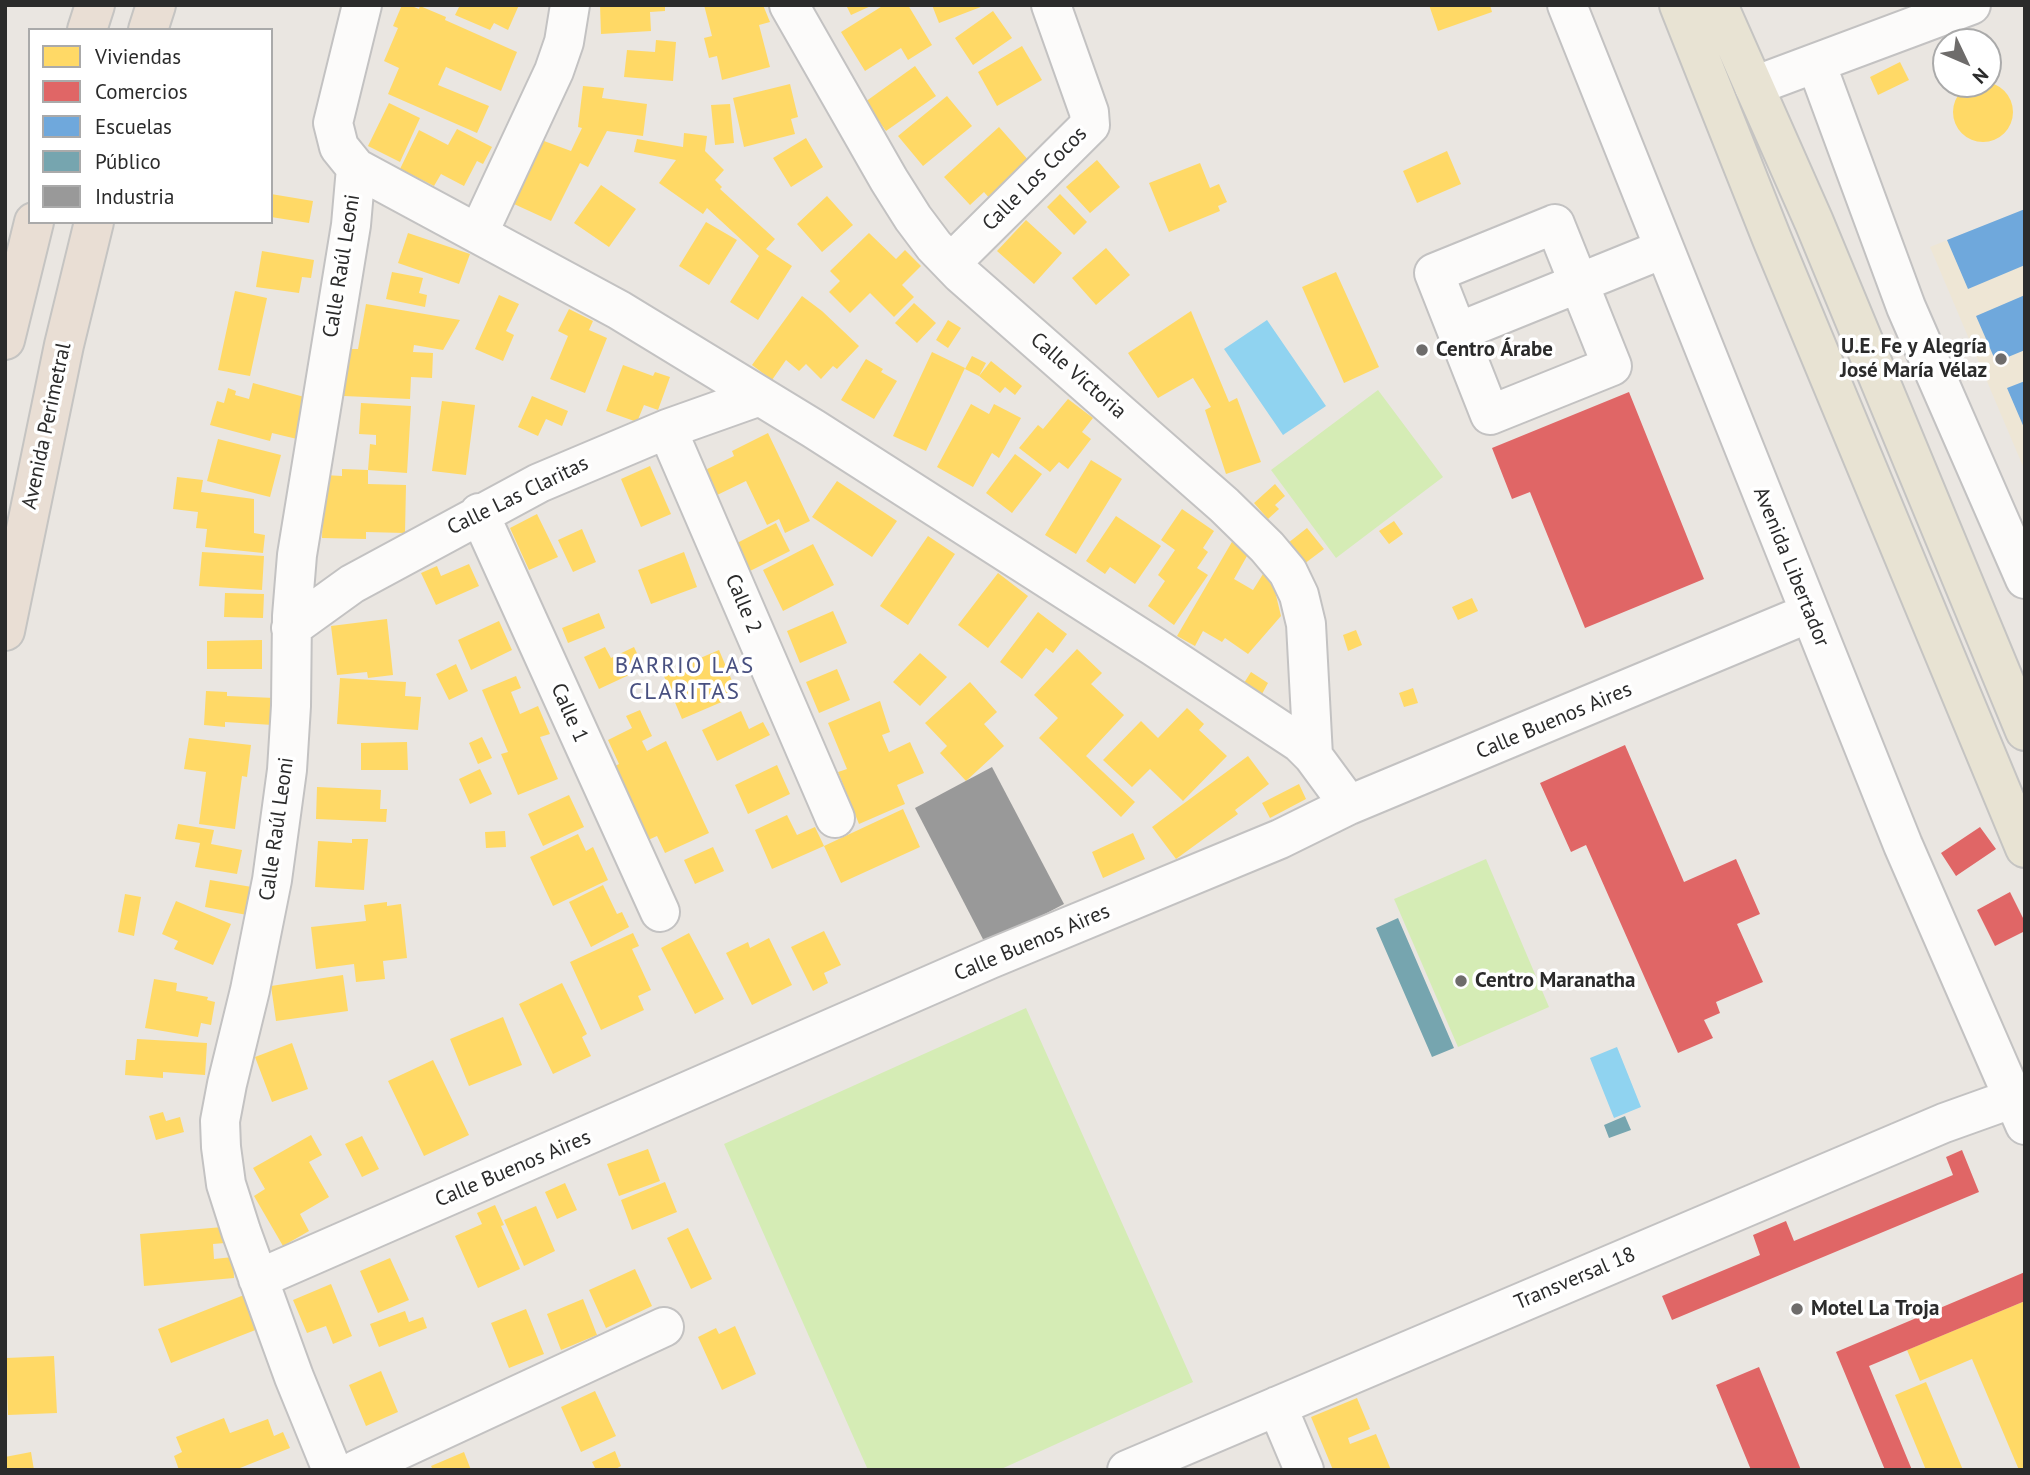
<!DOCTYPE html>
<html>
<head>
<meta charset="utf-8">
<style>
  body { margin:0 }
  #map { position:relative; width:2030px; height:1475px; overflow:hidden; background:#eae6e1; font-family:"PT Sans",sans-serif }
  canvas { display:block }
  .frame { position:absolute; inset:0; border:7px solid #2b2b2b; pointer-events:none }
  .legend { position:absolute; left:28px; top:28px; width:245px; height:196px; box-sizing:border-box; background:#fff; border:2px solid #aaa; margin:0; padding:9px 12px; list-style:none; font-size:21px; color:#2b2b2b }
  .legend li { display:flex; align-items:center; gap:14px; height:35px }
  .legend b { width:35px; border:2px solid #aaa }
  .north { position:absolute; left:1932px; top:28px; width:70px; height:70px; box-sizing:border-box; background:#fff; border:2px solid #aaa; border-radius:50%; rotate:134deg; font-size:19px; font-weight:700; line-height:28px; text-align:center; color:#2b2b2b }
  .north::after { content:''; display:block; margin:auto; width:24px; height:32px; background:#6e6c6b; clip-path:polygon(50% 0,100% 100%,50% 72%,0 100%) }
</style>
</head>
<body>
<div id="map">
<canvas width="2030" height="1475"></canvas>
<div class="frame"></div>
<ul class="legend">
<li><b style="height:19px;background:#ffd966"></b>Viviendas</li>
<li><b style="height:19px;background:#e06666"></b>Comercios</li>
<li><b style="height:19px;background:#6fa8dc"></b>Escuelas</li>
<li><b style="height:19px;background:#76a5af"></b>Público</li>
<li><b style="height:19px;background:#999"></b>Industria</li>
</ul>
<div class="north">N</div>
</div>
<script>
const ctx = document.querySelector('canvas').getContext('2d');
ctx.lineJoin = 'round';
function fill(path, color) { ctx.fillStyle = color; ctx.fill(path, 'evenodd'); }
const poly = rows => new Path2D(rows.map(r => 'M' + r).join(''));
function strokePath(path, color, width, dash) { ctx.strokeStyle = color; ctx.lineWidth = width; ctx.lineCap = dash ? 'butt' : 'round'; ctx.setLineDash(dash || []); ctx.stroke(path); }
function drawText(font, color, halo, rows, align = 'center') {
  ctx.font = font + ' "PT Sans",sans-serif'; ctx.lineWidth = 7; ctx.setLineDash([]); ctx.textBaseline = 'middle'; ctx.strokeStyle = halo; ctx.fillStyle = color; for (const [text, x, y, turn = 0] of rows) {
    ctx.save(); ctx.translate(x, y); ctx.rotate((+turn || 0) * Math.PI / 180); ctx.textAlign = isNaN(turn) ? turn : align; if (halo) ctx.strokeText(text, 0, 0); ctx.fillText(text, 0, 0); ctx.restore();
  }
}
const education = poly([
  [2025,209,2025,471,1930,247]
]);
const pitch = poly([
  [1378,390,1443,477,1336,558,1271,470],
  [1486,859,1549,1007,1458,1047,1394,899],
  [1026,1008,1193,1382,999,1470,868,1470,724,1144]
]);
const water = poly([
  [1267,320,1326,406,1283,435,1224,349],
  [1617,1047,1641,1107,1614,1118,1590,1058]
]);
const homes = poly([
  [402,5,409,5,419,9,420,6,446,17,445,20,517,52,501,91,446,67,438,85,489,106,477,133,388,94,399,68,384,61,398,28,393,26],
  [460,5,519,5,508,30,494,23,490,30,455,15],
  [600,5,665,5,665,11,650,12,651,31,601,34],
  [704,5,763,5,770,22,759,25,770,67,722,80,717,56,709,58,704,38,712,36],
  [846,5,873,5,851,15],
  [884,5,908,5,932,45,908,60,901,48,865,71,841,32],
  [932,5,986,5,939,23],
  [1429,5,1490,5,1492,12,1438,31],
  [993,11,1012,38,973,65,955,38],
  [656,40,676,42,673,81,624,77,627,50,655,52],
  [1022,46,1042,80,997,106,978,72],
  [1900,62,1909,80,1878,95,1870,77],
  [915,66,936,96,886,131,865,102],
  '1953 112a30 30 0 1 1 60 0a30 30 0 1 1-60 0Z',
  [790,84,798,117,791,119,795,134,744,147,733,98],
  [583,86,604,88,602,98,647,104,643,136,607,131,588,167,580,163,551,221,514,204,544,141,571,151,582,128,578,127],
  [947,96,972,126,923,166,898,136],
  [389,103,420,118,400,162,368,146],
  [730,104,734,143,715,145,711,105],
  [999,127,1030,162,990,199,984,192,970,205,944,177],
  [457,129,492,147,483,164,477,161,464,186,441,174,434,186,400,169,419,130,448,145],
  [684,133,707,136,705,151,724,170,715,180,722,187,720,189,775,239,766,249,792,266,758,320,730,302,759,256,707,208,703,214,659,183,676,160,634,152,637,139,683,147],
  [806,138,823,167,791,187,773,158],
  [1447,151,1461,184,1417,203,1403,171],
  [1097,160,1120,187,1090,213,1066,187],
  [1200,163,1210,188,1219,184,1227,202,1218,206,1220,211,1169,232,1149,183],
  [601,185,636,209,609,247,574,223],
  [271,194,313,201,309,223,271,217],
  [1060,194,1087,222,1074,235,1047,207],
  [827,196,853,225,822,252,797,224],
  [1026,220,1062,253,1034,284,997,251],
  [706,222,737,240,709,285,679,266],
  [408,233,470,254,459,284,398,263],
  [869,233,896,259,905,250,921,266,902,285,914,297,894,317,870,293,850,313,829,292,840,281,830,271],
  [1106,248,1130,275,1096,305,1072,278],
  [262,251,314,260,311,278,302,277,299,293,256,287],
  [392,272,423,278,419,293,427,295,425,307,386,299],
  [1336,272,1379,367,1344,383,1302,287],
  [235,291,267,298,250,376,218,370],
  [499,295,519,304,506,331,514,335,503,361,475,349],
  [802,296,822,311,859,346,837,369,833,366,821,379,806,364,799,371,786,360,772,380,752,365],
  [914,303,936,323,917,343,895,323],
  [366,304,460,320,443,350,414,345,413,352,433,353,432,378,411,377,410,399,344,396,347,349,358,349],
  [569,309,593,321,589,330,607,338,585,393,550,379,568,336,558,331],
  [1191,311,1229,402,1237,398,1261,462,1226,474,1205,410,1211,407,1193,378,1158,398,1128,353],
  [948,320,961,328,948,348,936,340],
  [932,352,965,368,926,451,893,436],
  [972,356,986,363,979,376,965,369],
  [866,359,883,369,881,372,897,381,874,419,841,400],
  [991,361,1022,386,1015,395,1005,387,1000,393,979,376],
  [623,365,653,376,655,372,670,377,658,410,644,405,637,422,606,411],
  [253,383,308,398,297,439,272,433,270,441,210,425,217,401,224,403,228,388,236,391,235,395,249,399],
  [532,396,568,411,562,426,546,419,538,436,518,427],
  [1068,399,1093,418,1082,432,1091,439,1068,469,1059,462,1050,472,1019,448,1038,425,1043,429],
  [442,401,475,405,466,475,432,471],
  [361,403,411,406,407,473,368,470,370,444,376,445,376,435,359,434],
  [971,404,989,414,994,404,1021,418,999,458,992,453,973,487,937,467],
  [768,433,810,521,785,533,779,519,767,525,746,481,713,497,701,472,734,456,732,451],
  [218,439,281,455,270,497,207,481],
  [1015,454,1042,474,1012,513,986,493],
  [1091,460,1122,479,1076,554,1045,535],
  [650,466,671,514,641,527,621,479],
  [342,469,368,470,368,484,406,485,405,533,366,532,366,539,322,538,324,475,342,476],
  [177,477,203,480,201,492,254,499,254,533,265,535,263,553,205,547,207,529,196,528,198,512,173,509],
  [837,481,897,521,872,557,812,517],
  [1275,484,1285,496,1275,505,1279,509,1268,519,1254,503],
  [1182,509,1214,531,1203,548,1208,552,1197,568,1208,575,1174,625,1148,606,1165,581,1158,575,1175,550,1161,540],
  [537,514,558,557,529,570,510,528],
  [1116,516,1161,546,1135,584,1110,567,1105,574,1086,561],
  [1394,521,1403,534,1389,544,1379,531],
  [776,523,790,551,750,571,737,543],
  [1307,528,1324,549,1304,564,1288,543],
  [582,529,596,562,573,572,558,540],
  [928,536,955,554,908,625,880,606],
  [1233,540,1247,556,1234,579,1253,590,1263,574,1274,587,1281,616,1248,654,1225,638,1222,642,1203,631,1195,646,1177,636],
  [813,544,834,585,783,611,763,570],
  [202,552,264,556,262,590,199,586],
  [684,552,697,587,651,604,638,570],
  [469,564,479,586,436,605,421,573,437,566,441,576],
  [998,573,1028,596,988,648,958,625],
  [225,593,264,594,263,618,224,617],
  [1472,598,1478,611,1458,620,1452,607],
  [833,611,847,643,800,663,787,631],
  [1038,612,1067,634,1053,653,1046,648,1022,679,1000,662],
  [599,613,605,628,568,643,562,628],
  [387,619,393,675,368,678,367,672,337,675,331,626],
  [499,621,512,650,471,670,458,640],
  [1356,630,1362,645,1348,651,1343,635],
  [262,640,262,669,207,669,207,641],
  [605,647,611,658,634,647,644,668,599,689,584,657],
  [1077,649,1102,673,1091,684,1124,715,1086,756,1135,802,1121,817,1039,738,1058,718,1034,695],
  [719,650,738,695,682,719,663,674],
  [920,653,947,677,920,706,893,682],
  [456,664,468,691,449,700,436,674],
  [837,669,850,700,819,713,806,682],
  [1251,672,1268,683,1262,694,1244,683],
  [516,676,521,688,511,692,520,714,538,706,550,734,540,737,558,779,518,795,501,754,508,752,482,690],
  [340,678,406,682,405,696,421,697,418,730,337,724],
  [970,682,997,712,984,724,1004,746,966,781,940,753,947,746,925,723],
  [1413,688,1418,703,1404,707,1399,693],
  [206,691,227,692,227,696,275,698,273,725,225,722,225,727,204,725],
  [880,701,890,732,882,735,889,752,910,742,924,773,897,785,905,804,859,824,838,772,847,769,828,723],
  [1187,708,1204,724,1199,730,1227,756,1183,801,1150,769,1132,787,1103,760,1141,721,1158,738],
  [640,710,652,736,642,741,647,751,666,741,709,833,665,853,657,836,646,841,611,768,619,764,608,740,632,728,626,716],
  [741,711,749,729,763,722,770,735,717,761,702,730],
  [482,737,492,758,478,764,469,743],
  [189,738,251,745,247,777,242,776,235,829,199,824,206,772,184,769],
  [407,742,408,770,361,770,361,743],
  [1248,756,1269,784,1235,810,1238,814,1176,859,1152,827],
  [777,765,790,794,748,814,735,785],
  [480,769,492,794,470,804,459,779],
  [1299,784,1306,799,1270,818,1262,803],
  [317,787,381,790,380,809,387,809,386,822,316,819],
  [569,795,584,827,543,846,528,814],
  [903,809,920,847,841,883,824,846],
  [787,815,797,835,815,827,824,846,772,869,755,830],
  [178,824,214,830,211,844,242,850,237,874,195,867,200,843,175,839],
  [505,831,506,847,486,848,485,832],
  [1133,833,1145,859,1103,878,1092,852],
  [578,834,586,851,593,847,608,880,553,906,530,857],
  [352,839,368,839,364,890,315,887,318,841,352,843],
  [713,847,724,871,695,884,684,860],
  [210,880,252,887,247,915,205,907],
  [603,885,617,914,622,912,629,927,591,947,569,902],
  [125,894,141,897,134,936,118,932],
  [176,901,231,924,213,965,174,949,178,941,162,934],
  [387,902,387,906,401,904,407,958,383,961,385,979,356,982,354,964,316,969,311,927,366,921,364,905],
  [824,931,841,965,824,973,828,983,813,991,791,947],
  [633,933,639,946,632,949,651,990,638,996,644,1010,601,1030,570,962],
  [689,933,724,999,695,1014,661,948],
  [769,938,792,985,752,1005,726,953,748,942,750,948],
  [343,975,348,1011,276,1021,271,986],
  [154,979,177,983,176,991,208,997,207,1000,215,1002,211,1025,201,1023,198,1037,145,1028],
  [562,983,587,1034,582,1037,591,1056,553,1074,519,1004],
  [503,1017,522,1065,469,1086,450,1039],
  [137,1039,207,1043,205,1075,163,1072,163,1078,125,1075,126,1060,135,1060],
  [292,1043,308,1089,272,1102,255,1057],
  [433,1060,469,1135,424,1156,388,1081],
  [163,1112,166,1121,180,1117,184,1132,156,1140,149,1116],
  [311,1135,322,1155,309,1162,329,1197,300,1214,309,1231,283,1246,254,1196,265,1189,253,1168],
  [362,1136,379,1169,362,1177,345,1144],
  [648,1149,660,1181,619,1196,607,1164],
  [665,1182,677,1212,632,1230,621,1200],
  [565,1183,577,1210,557,1219,545,1192],
  [495,1205,504,1225,501,1226,520,1269,478,1288,455,1236,482,1224,477,1213],
  [536,1206,555,1251,524,1266,504,1220],
  [223,1227,225,1243,213,1244,214,1259,233,1257,234,1278,144,1286,140,1234],
  [688,1228,712,1279,691,1289,667,1238],
  [390,1258,409,1300,378,1313,360,1271],
  [635,1269,652,1306,606,1328,589,1290],
  [331,1284,352,1336,333,1344,326,1326,307,1333,293,1300],
  [244,1295,258,1329,171,1363,158,1329],
  [583,1299,597,1335,561,1350,547,1314],
  [2025,1301,2025,1470,2019,1470,1972,1359,1920,1381,1907,1350],
  [526,1309,544,1354,509,1368,491,1323],
  [405,1311,409,1322,423,1317,427,1328,379,1347,370,1324],
  [735,1326,756,1374,722,1390,698,1337,716,1328,719,1334],
  [54,1356,57,1413,8,1415,6,1358],
  [381,1371,398,1412,366,1426,349,1385],
  [1926,1382,1963,1470,1926,1470,1895,1395],
  [595,1391,616,1436,581,1452,561,1407],
  [1357,1398,1370,1429,1348,1438,1350,1444,1376,1434,1391,1470,1333,1470,1311,1417],
  [224,1418,230,1433,268,1419,274,1436,283,1432,290,1448,235,1470,179,1470,174,1456,182,1452,176,1437],
  [615,1451,621,1466,614,1470,596,1470,592,1462],
  [31,1452,34,1470,5,1470,5,1457],
  [464,1452,471,1470,433,1470,431,1466]
]);
const shops = poly([
  [1629,392,1704,579,1585,628,1530,492,1512,499,1492,448],
  [1625,745,1684,882,1736,859,1760,914,1737,924,1763,982,1716,1002,1720,1013,1704,1020,1713,1038,1678,1053,1586,845,1571,852,1540,783],
  [1980,827,1996,849,1956,876,1941,853],
  [2010,892,2025,922,2025,931,1995,946,1977,910],
  [1962,1150,1979,1192,1672,1320,1662,1296,1760,1255,1753,1235,1786,1221,1794,1241,1953,1175,1946,1157],
  [2025,1272,2025,1301,1869,1366,1912,1470,1885,1470,1836,1352],
  [1759,1367,1801,1470,1751,1470,1716,1385]
]);
const schools = poly([
  [2025,209,2025,265,1968,289,1947,240],
  [2025,295,2025,350,1996,362,1976,316],
  [2025,381,2025,430,2007,388]
]);
const public = poly([
  [1398,918,1454,1048,1432,1057,1376,928],
  [1625,1116,1631,1130,1609,1138,1604,1125]
]);
const industry = poly([
  [992,767,1064,904,986,945,915,808]
]);
const minor = poly([
  [362,5,333,123,339,147,356,168,619,310,814,429,1153,646,1300,743,1313,756,1349,805],
  [789,5,889,180,913,218,934,246,961,274,1224,505,1267,547,1288,572,1299,595,1306,624,1313,756],
  [1567,5,1903,845,2025,1125],
  [1816,63,1906,307,2025,579],
  [1754,86,1971,5],
  [1555,224,1612,366,1490,415,1434,273,1555,224],
  [478,234,554,71,564,42,570,5],
  [951,263,1090,125,1089,112,1051,5],
  [1458,332,1663,249],
  [667,429,835,818],
  [479,513,660,912],
  [291,628,352,584,539,483,667,429,760,396],
  [258,1279,990,959,1280,839,1349,805,1809,613],
  [1277,1406,1304,1470],
  [332,1470,294,1377,241,1231,226,1184,221,1147,220,1121,227,1084,250,990,272,880,287,770,291,706,292,616,297,555,351,225,356,168],
  [356,1470,664,1327],
  [1127,1470,1944,1123,2025,1094]
]);
const major = poly([
  [1679,5,1772,239,2025,848],
  [1718,5,1814,222,2025,731]
]);
const highway = poly([
  [87,30,95,5],
  [148,30,156,5],
  [5,340,34,222],
  [5,631,64,345,94,222]
]);
const markers = [
  [1422,350,7,"#6e6c6b"],
  [2001,359,7,"#6e6c6b"],
  [1461,981,7,"#6e6c6b"],
  [1797,1309,7,"#6e6c6b"]
];
const streetNames = [
  ["Calle Los Cocos",1035,179,-45],
  ["Calle Raúl Leoni",342,266,-81],
  ["Calle Victoria",1078,376,41],
  ["Avenida Perimetral",47,426,-78],
  ["Calle Las Claritas",518,496,-26],
  ["Avenida Libertador",1791,567,68],
  ["Calle 2",743,604,67],
  ["Calle 1",569,713,66],
  ["Calle Buenos Aires",1554,721,-23],
  ["Calle Raúl Leoni",277,829,-82],
  ["Calle Buenos Aires",1032,943,-23],
  ["Calle Buenos Aires",513,1169,-23],
  ["Transversal 18",1575,1279,-23]
];
const poiNames = [
  ["U.E. Fe y Alegría",1987,347,"right"],
  ["José María Vélaz",1987,371,"right"],
  ["Centro Árabe",1436,350],
  ["Centro Maranatha",1475,981],
  ["Motel La Troja",1811,1309]
];
const neighbourhoodNames = [
  ["BARRIO LAS",685,666],
  ["CLARITAS",685,692]
];
fill(education, '#eee6d5');
fill(pitch, '#d5ecb5');
fill(water, '#90d3f0');
fill(homes, '#ffd966');
fill(shops, '#e06666');
fill(schools, '#6fa8dc');
fill(public, '#76a5af');
fill(industry, '#999');
strokePath(minor, '#c3c2c2', 42);
strokePath(major, '#c5c4c2', 42);
strokePath(highway, '#c5c4c2', 42);
strokePath(minor, '#fcfbfa', 38);
strokePath(major, '#e8e3d3', 38);
strokePath(highway, '#e9ded4', 38);
for (const [x, y, r, color] of markers) { const dot = new Path2D(); dot.arc(x, y, r, 0, 2 * Math.PI); ctx.fillStyle = color; ctx.fill(dot); strokePath(dot, '#fff', 2.5); }
drawText('21px', '#2b2b2b', '#fff', streetNames);
drawText('bold 21px', '#2b2b2b', '#fff', poiNames, 'left');
ctx.letterSpacing = '2px';
drawText('23px', '#485080', '#fff', neighbourhoodNames);
ctx.letterSpacing = '0px';
</script>
</body>
</html>
